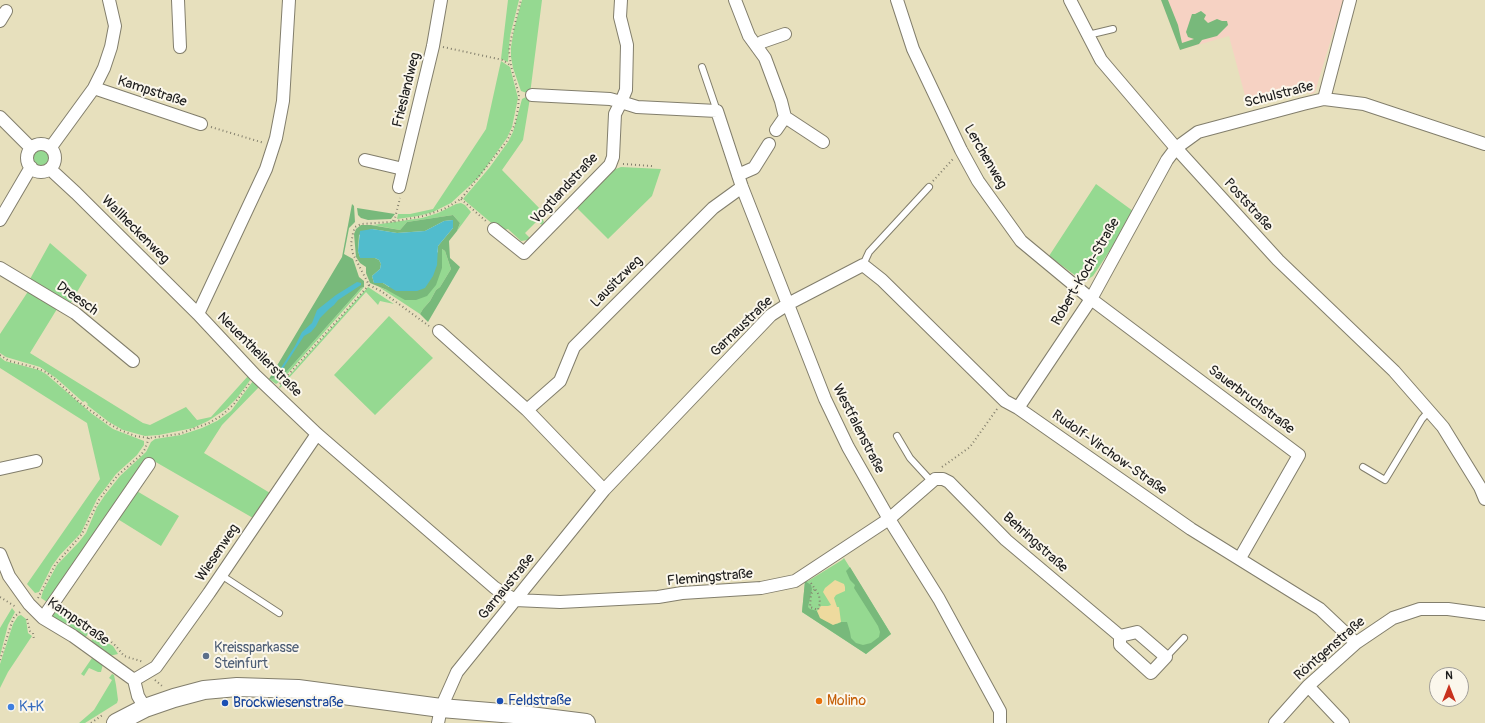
<!DOCTYPE html>
<html>
<head>
<meta charset="utf-8">
<style>
  body { margin:0 }
  #map { position:relative; width:1485px; height:723px; overflow:hidden; background:#e7e0bd; font-family:Pangolin,sans-serif }
  canvas { display:block }
  .north { position:absolute; left:1429px; top:667px; width:40px; height:40px; box-sizing:border-box; background:#fbf7ec; border:1px solid #a29f99; border-radius:50%; rotate:0deg; font-size:11px; font-weight:700; line-height:16px; text-align:center; color:#1c1c1c }
  .north::after { content:''; display:block; margin:auto; width:14px; height:18px; background:#c8321e; clip-path:polygon(50% 0,100% 100%,50% 72%,0 100%) }
</style>
</head>
<body>
<div id="map">
<canvas width="1485" height="723"></canvas>
<div class="north">N</div>
</div>
<script>
const ctx = document.querySelector('canvas').getContext('2d');
ctx.lineJoin = 'round';
function fill(path, color) { ctx.fillStyle = color; ctx.fill(path, 'evenodd'); }
const poly = rows => new Path2D(rows.map(r => 'M' + r).join(''));
function strokePath(path, color, width, dash) { ctx.strokeStyle = color; ctx.lineWidth = width; ctx.lineCap = dash ? 'butt' : 'round'; ctx.setLineDash(dash || []); ctx.stroke(path); }
function drawText(font, color, halo, rows, align = 'center') {
  ctx.font = font + ' Pangolin,sans-serif'; ctx.lineWidth = 4; ctx.setLineDash([]); ctx.textBaseline = 'middle'; ctx.strokeStyle = halo; ctx.fillStyle = color; for (const [text, x, y, turn = 0] of rows) {
    ctx.save(); ctx.translate(x, y); ctx.rotate((+turn || 0) * Math.PI / 180); ctx.textAlign = isNaN(turn) ? turn : align; if (halo) ctx.strokeText(text, 0, 0); ctx.fillText(text, 0, 0); ctx.restore();
  }
}
const built = poly([
  [1161,0,1343,0,1315,92,1312,94,1304,92,1248,107,1229,36,1180,50]
]);
const green = poly([
  [508,0,519,0,510,36,508,62,501,59],
  [522,0,542,0,530,94,521,91,513,68,511,57,511,47,514,29],
  [501,61,510,67,518,98,512,127,507,138,479,177,451,203,433,212,418,216,397,219,398,214,410,214,433,209,486,129],
  [526,97,530,98,523,140,502,170,544,213,541,216,544,222,542,225,537,221,525,233,530,238,528,240,521,241,508,229,501,231,463,199,490,167,508,142,513,132,522,99],
  '33 158a9 9 0 1 1 18 0a9 9 0 1 1-18 0Z',
  [621,167,661,169,652,196,608,239,576,207,613,170],
  [1096,184,1133,211,1128,223,1093,276,1085,281,1080,279,1049,256],
  [461,203,465,205,471,212,457,231,460,223,453,215,407,222,400,230,373,225,422,218,438,213,456,204],
  [50,243,87,275,70,304,30,279],
  [442,249,445,251,451,269,440,287,436,290,430,301,423,309,420,314,379,287,387,290,442,268],
  [364,287,282,380,276,384,269,379,281,378,361,288],
  [368,287,394,304,380,301,378,305,366,292,280,388,279,387],
  [29,290,57,309,30,353,143,423,150,425,186,407,197,420,211,417,248,376,251,379,237,398,226,409,208,421,193,428,159,435,145,436,123,430,109,422,87,405,88,404,85,401,83,402,56,378,40,367,6,357,0,353,0,334],
  [389,316,433,358,375,415,334,375],
  [0,357,5,361,39,370,46,374,91,413,113,429,144,441,144,445,137,455,116,474,104,490,97,499,81,533,60,555,52,566,39,592,35,593,27,584,100,479,87,423,0,368],
  [253,381,259,387,222,425,204,453,270,493,253,518,147,457,118,505,113,506,102,520,103,525,47,602,41,598,43,591,57,565,79,542,86,533,97,507,105,495,120,476,146,452,151,442,155,439,181,435,202,428,217,421,231,411],
  [135,490,179,516,161,546,116,518],
  [844,558,891,634,866,654,802,612,805,581,808,581,842,560],
  [12,608,15,612,8,625,0,656,0,628],
  [50,611,55,611,57,613,73,621,89,632,84,640,50,619],
  [21,615,26,619,28,633,32,636,8,672,0,688,0,664,13,624,18,616],
  [95,636,113,646,118,654,109,656,92,645,91,641],
  [92,658,103,664,101,672,98,672,89,668,84,676,81,674],
  [112,674,114,675,116,685,118,700,117,703,85,723,79,723,94,710,112,680,109,678]
]);
const forest = poly([
  [1161,0,1168,0,1178,25,1182,43,1194,39,1188,37,1186,32,1192,14,1195,14,1201,11,1206,15,1204,19,1208,23,1217,19,1222,21,1227,21,1228,25,1217,36,1202,40,1199,44,1180,50],
  [352,204,354,206,355,222,349,228,344,254,353,259,359,277,364,281,364,287,361,288,281,378,269,379,342,257],
  [357,208,395,214,391,219,368,220,361,218,358,215],
  [453,215,460,223,457,231,449,241,450,258,460,267,428,322,420,314,423,309,430,301,436,290,440,287,451,269,445,251,442,249,442,268,436,285,427,296,416,300,405,300,387,290,370,283,366,273,366,267,360,263,356,257,354,234,356,229,361,225,371,225,400,230,407,222],
  [453,220,453,228,438,246,438,252,389,287,383,283,374,283,372,276,380,269,381,264,379,260,375,258,360,257,358,251,359,235,372,229,397,233,425,231,444,221],
  [850,567,891,634,866,654,802,612,805,581,811,585,812,589,808,607,810,609,817,611,821,618,828,622,837,624,841,622,847,622,850,632,851,638,856,643,863,645,871,643,879,637,880,632,878,626,854,588,855,585,850,580,846,571]
]);
const sand = poly([
  [835,580,844,584,845,587,845,591,836,595,834,598,837,607,839,607,841,622,833,625,820,618,817,611,821,606,828,606,831,605,823,592,825,588]
]);
const water = poly([
  [453,220,453,228,438,246,437,265,433,276,425,288,417,291,396,291,383,283,374,283,372,276,380,269,381,264,379,260,375,258,360,258,358,251,360,231,372,229,397,233,425,231,444,221],
  [357,282,361,283,361,285,338,300,334,305,329,309,320,318,316,326,311,332,304,336,282,370,277,374,295,346,302,332,312,323,317,310,336,295]
]);
const path = poly([
  [443,47,503,60,511,66],
  [211,127,264,143],
  [623,164,652,166],
  [933,181,953,159],
  [461,199,487,222],
  [393,221,395,218,400,198],
  [369,285,381,291,429,326],
  [0,355,9,361,33,367,46,372,56,380,79,402,106,422,120,430,135,436,149,438,179,434,209,423,221,416,234,404,249,384],
  [280,384,369,285,353,254,351,244,353,233,355,227,361,224,392,222,423,216,444,209,461,199,507,141,515,124,518,109,519,95,511,66,509,51,511,39,521,0],
  [942,467,970,447,997,409],
  [811,583,819,595,820,603,818,610,810,607,811,594,815,589],
  [0,597,16,607],
  [38,598,55,565,82,534,99,500,109,486,118,475,141,455,145,449,149,438],
  [60,611,108,639,116,646,124,656,144,662],
  [27,619,30,631,33,633,34,640],
  [0,660,11,625,14,617,20,612],
  [155,680,162,686],
  [91,723,104,714]
]);
const lane = poly([
  [1088,35,1113,29],
  [702,67,717,111],
  [863,265,869,252,929,187],
  [897,436,910,458,932,482],
  [1363,467,1385,480,1422,419,1429,411],
  [221,575,279,613],
  [1166,657,1184,638]
]);
const street = poly([
  [178,0,180,47],
  [621,0,620,17,627,45,626,90,621,102,637,107,717,111,742,187,825,399,848,447,889,519,939,599,1000,711,1000,723],
  [735,0,749,36,765,58,781,101,785,117,776,130],
  [897,0,913,49,961,150,978,181,1021,241,1091,299,1299,455,1240,558],
  [1070,0,1101,60,1176,148,1278,260,1394,371,1443,427,1480,487,1485,499],
  [0,21,6,11],
  [757,47,762,42,785,34],
  [94,88,201,124],
  [1324,99,1350,0],
  [0,117,31,148],
  [785,117,823,142],
  '27 158a14 14 0 1 1 28 0a14 14 0 1 1-28 0Z',
  [51,147,94,88,104,68,111,47,115,26,109,0],
  [365,160,403,169],
  [50,169,76,193,198,314,255,375,317,434,495,588,515,600,560,602,658,597,682,593,761,588,795,581,889,519,935,479,943,479,949,482,1006,540,1120,636,1120,645,1151,673,1166,657,1137,632,1120,636],
  [738,175,754,168,769,144],
  [399,187,433,46,441,0],
  [0,220,31,167],
  [494,229,524,253,610,165,613,157,615,114,621,102,610,99,532,95],
  [0,268,75,313,133,361],
  [198,314,266,169,276,138,283,101,289,0],
  [439,331,527,410,604,490],
  [1018,408,1091,299,1167,160,1176,148,1198,132,1303,104,1324,99,1364,104,1485,144],
  [527,410,560,381,574,347,713,208,742,187],
  [0,469,36,461],
  [0,554,9,576,29,604,43,618,73,636,134,680,138,696,145,708],
  [43,618,149,464],
  [134,680,156,667,209,593,317,434],
  [1308,686,1343,723],
  [438,723,441,708,457,672,604,490,771,315,788,304,863,265,882,280,1005,401,1018,408,1191,529,1320,609,1356,643],
  [1275,723,1308,686,1356,643,1393,618,1420,609,1448,609,1485,614]
]);
const secondary = poly([
  [116,723,145,708,174,698,204,690,237,687,298,689,441,708,514,714,586,723]
]);
const markers = [
  [206,656,4,"#5c6f8a"],
  [500,701,4,"#1a4fb4"],
  [819,701,4,"#e8710a"],
  [225,703,4,"#1a4fb4"],
  [11,707,4,"#3f7fe0"]
];
const streetNames = [
  ["Frieslandweg",407,90,-76],
  ["Kampstraße",152,92,18],
  ["Schulstraße",1279,95,-14],
  ["Lerchenweg",985,157,60],
  ["Vogtlandstraße",565,189,-47],
  ["Poststraße",1248,205,48],
  ["Wallheckenweg",135,230,45],
  ["Robert-Koch-Straße",1086,272,-60],
  ["Lausitzweg",617,282,-45],
  ["Dreesch",77,299,35],
  ["Garnaustraße",742,327,-44],
  ["Neuentheilerstraße",259,355,45],
  ["Sauerbruchstraße",1251,400,37],
  ["Westfalenstraße",858,429,63],
  ["Rudolf-Virchow-Straße",1109,453,35],
  ["Behringstraße",1035,543,42],
  ["Wiesenweg",218,553,-56],
  ["Flemingstraße",710,578,-5],
  ["Garnaustraße",507,587,-51],
  ["Kampstraße",78,622,35],
  ["Röntgenstraße",1330,649,-41]
];
const serviceNames = [
  ["Kreissparkasse",214,648],
  ["Steinfurt",214,664]
];
const transitNames = [
  ["Feldstraße",508,701],
  ["Brockwiesenstraße",233,703]
];
const foodNames = [
  ["Molino",827,701]
];
const shopNames = [
  ["K+K",19,707]
];
fill(built, '#f6d2c3');
fill(green, '#95d991');
fill(forest, '#78b97b');
fill(sand, '#eeda9e');
fill(water, '#51bccd');
strokePath(lane, '#827e6c', 8);
strokePath(street, '#827e6c', 14);
strokePath(secondary, '#827e6c', 20);
strokePath(path, '#827e6c', 2, [1, 3]);
strokePath(lane, '#fff', 6);
strokePath(street, '#fff', 12);
strokePath(secondary, '#fff', 18);
for (const [x, y, r, color] of markers) { const dot = new Path2D(); dot.arc(x, y, r, 0, 2 * Math.PI); ctx.fillStyle = color; ctx.fill(dot); strokePath(dot, '#fbf7ec', 1.5); }
drawText('14px', '#1c1c1c', '#fbf7ec', streetNames);
drawText('14px', '#4e5e75', '#fbf7ec', serviceNames, 'left');
drawText('14px', '#164399', '#fbf7ec', transitNames, 'left');
drawText('14px', '#c56008', '#fbf7ec', foodNames, 'left');
drawText('14px', '#366cbe', '#fbf7ec', shopNames, 'left');
</script>
</body>
</html>
